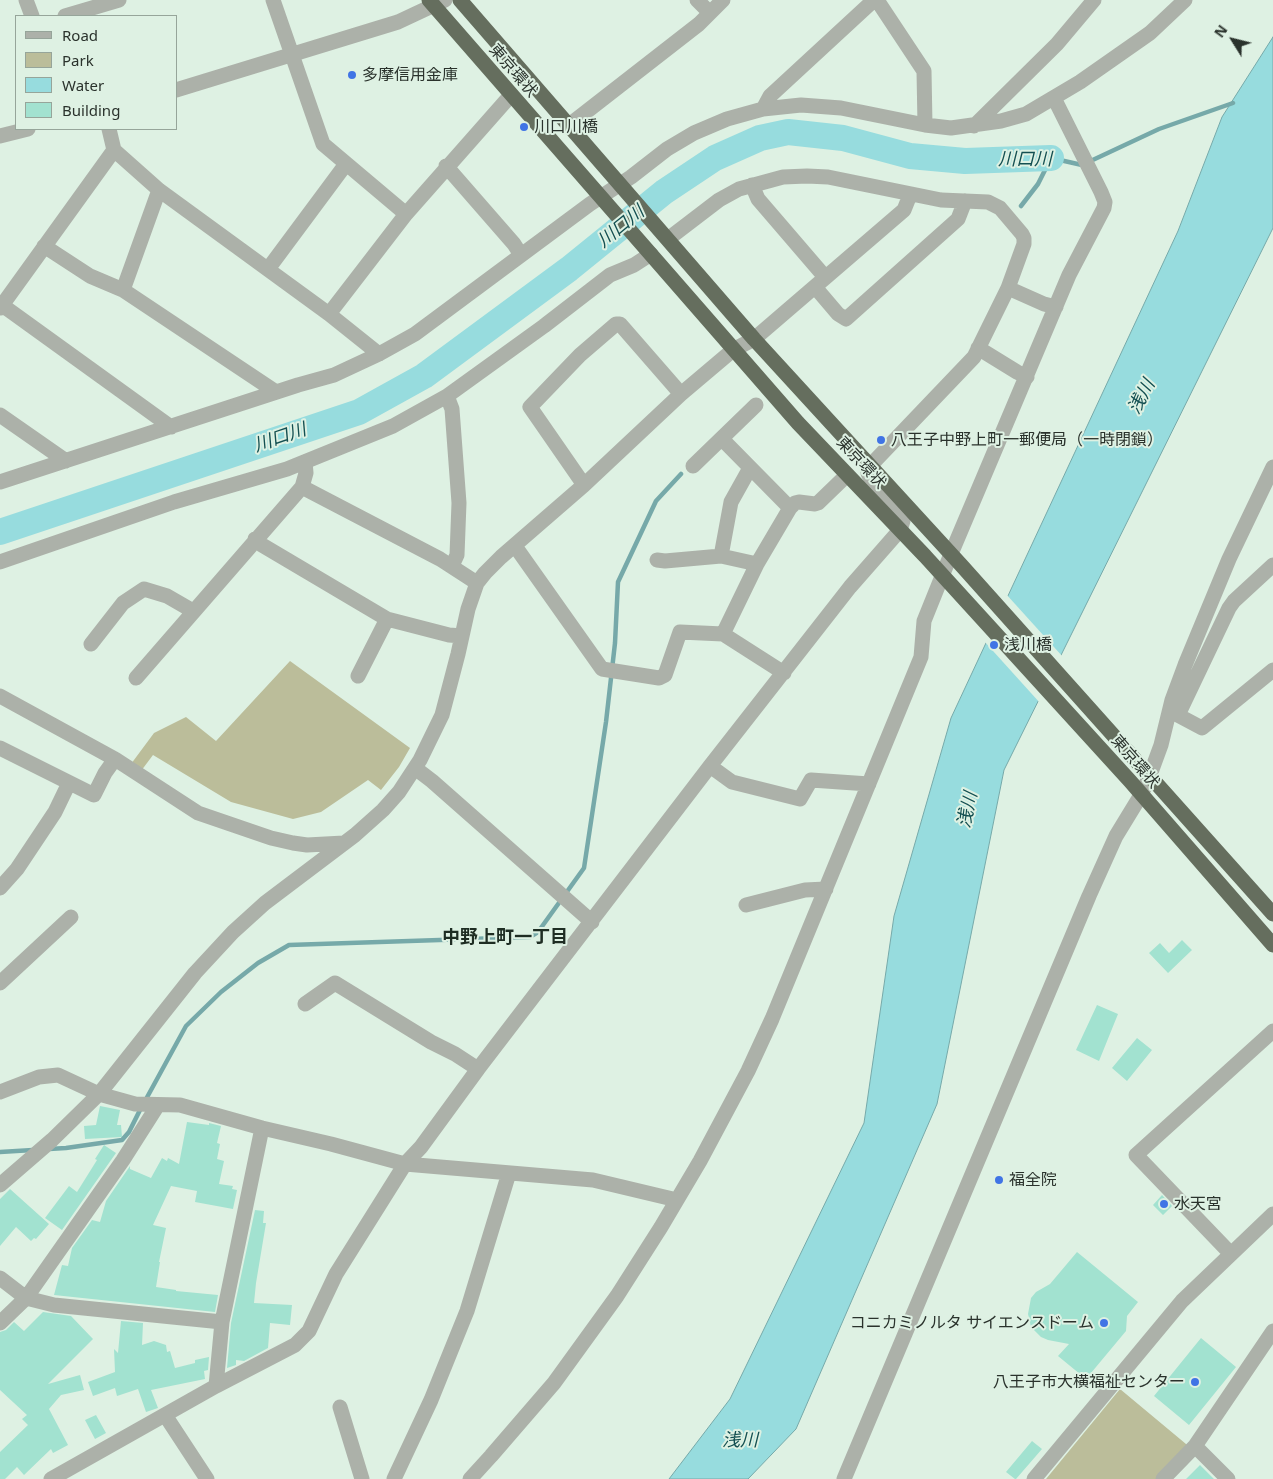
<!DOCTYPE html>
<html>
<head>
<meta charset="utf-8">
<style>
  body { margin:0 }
  #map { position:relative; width:1273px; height:1479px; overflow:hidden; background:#def1e3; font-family:"Noto Sans",sans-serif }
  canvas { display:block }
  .legend { position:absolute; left:15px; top:15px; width:162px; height:115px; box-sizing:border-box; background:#def1e3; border:1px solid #96a59a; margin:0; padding:6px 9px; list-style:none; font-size:15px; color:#2a322c }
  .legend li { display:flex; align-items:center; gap:10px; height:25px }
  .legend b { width:25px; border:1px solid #96a59a }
  .north { position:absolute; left:1208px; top:15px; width:50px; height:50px; -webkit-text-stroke:4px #def1e3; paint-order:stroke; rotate:306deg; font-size:14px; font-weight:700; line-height:20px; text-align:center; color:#2a322c }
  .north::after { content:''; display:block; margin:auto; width:18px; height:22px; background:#2a322c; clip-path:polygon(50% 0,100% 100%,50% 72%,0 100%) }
</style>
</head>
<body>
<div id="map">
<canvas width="1273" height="1479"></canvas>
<ul class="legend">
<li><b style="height:6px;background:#acb1a9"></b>Road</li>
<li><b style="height:14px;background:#bbbd9a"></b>Park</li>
<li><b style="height:14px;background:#97dcde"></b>Water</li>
<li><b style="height:14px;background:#a2e2d0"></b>Building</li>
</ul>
<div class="north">N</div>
</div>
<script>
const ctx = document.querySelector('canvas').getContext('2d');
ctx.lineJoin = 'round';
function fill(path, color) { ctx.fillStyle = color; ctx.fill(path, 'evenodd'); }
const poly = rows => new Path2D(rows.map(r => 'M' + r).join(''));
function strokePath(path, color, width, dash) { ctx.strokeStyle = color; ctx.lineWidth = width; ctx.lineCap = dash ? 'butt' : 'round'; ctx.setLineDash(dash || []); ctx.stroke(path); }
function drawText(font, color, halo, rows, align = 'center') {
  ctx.font = font + ' "Noto Sans","Noto Sans JP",sans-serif'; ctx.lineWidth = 4; ctx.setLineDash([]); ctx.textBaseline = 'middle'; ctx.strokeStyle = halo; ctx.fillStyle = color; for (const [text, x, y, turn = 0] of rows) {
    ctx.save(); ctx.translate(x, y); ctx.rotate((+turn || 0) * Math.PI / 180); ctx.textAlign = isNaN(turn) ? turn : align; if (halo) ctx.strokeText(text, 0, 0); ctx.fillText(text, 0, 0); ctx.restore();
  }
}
const green = poly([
  [290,661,410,748,399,767,381,790,368,780,321,812,293,819,231,802,153,755,141,771,131,764,154,733,186,717,216,741],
  [1120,1389,1192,1449,1163,1479,1046,1479]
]);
const water = poly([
  [1273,37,1273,228,1004,770,937,1104,796,1429,748,1479,669,1479,730,1399,864,1123,894,916,951,718,1178,231,1222,117,1273,37]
]);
const pier = poly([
  [1006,594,1063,657,1040,703,984,641]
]);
const stream = poly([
  [1021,206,1038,184,1051,158,1082,165,1159,129,1233,103],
  [145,1101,186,1026,221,992,258,963,289,945,530,937,538,932,584,868,606,722,615,643,618,582,656,501,681,474],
  [49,1149,66,1148,122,1140,129,1132,141,1108],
  [0,1152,33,1150]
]);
const river = poly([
  [0,532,359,412,424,376,569,269,664,192,715,158,760,138,788,132,843,138,910,156,965,161,1051,158]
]);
const building = poly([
  [1182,940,1192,950,1168,973,1149,953,1160,943,1169,953],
  [1097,1005,1118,1014,1099,1061,1076,1050],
  [1137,1038,1152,1050,1127,1081,1112,1068],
  [100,1106,120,1110,117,1125,121,1125,122,1137,85,1139,84,1126,96,1125],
  [187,1122,209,1125,209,1123,221,1126,217,1143,220,1144,217,1159,224,1161,219,1184,233,1186,232,1189,237,1190,233,1209,195,1202,197,1191,171,1186,153,1225,166,1228,159,1262,160,1262,156,1287,176,1290,176,1291,218,1295,215,1312,54,1295,62,1265,68,1266,72,1248,92,1220,100,1222,106,1201,130,1166,130,1169,151,1178,162,1158,167,1161,168,1158,179,1164],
  [104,1145,116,1153,62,1230,45,1218,69,1186,77,1192,97,1160,95,1159],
  [10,1189,49,1224,36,1239,34,1238,31,1241,16,1227,0,1246,0,1199],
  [1162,1195,1172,1206,1163,1215,1153,1205],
  [255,1210,264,1211,263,1223,266,1223,256,1283,254,1303,292,1305,290,1325,270,1323,268,1348,244,1361,236,1360,236,1365,227,1368,231,1323],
  [1077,1252,1138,1302,1127,1316,1126,1331,1086,1379,1058,1356,1069,1344,1048,1340,1041,1337,1031,1327,1028,1314,1031,1298,1036,1292,1050,1284],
  [43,1312,71,1316,93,1339,48,1384,80,1375,84,1390,61,1395,49,1409,68,1445,53,1453,51,1449,24,1475,17,1467,5,1479,0,1479,0,1452,28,1425,22,1419,27,1415,0,1390,0,1332,6,1330,14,1322,24,1331],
  [121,1321,143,1323,142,1345,154,1341,166,1345,167,1352,170,1351,175,1368,195,1363,195,1360,209,1357,208,1370,204,1371,205,1379,151,1390,158,1408,146,1412,138,1389,117,1396,115,1388,93,1396,88,1382,115,1372,114,1349,118,1353],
  [1201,1338,1236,1367,1189,1425,1154,1396],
  [96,1415,106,1433,95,1439,85,1420],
  [1032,1441,1042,1449,1016,1479,1015,1479,1006,1472],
  [1200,1465,1214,1479,1186,1479]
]);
const minor = poly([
  [26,0,32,16],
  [273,0,323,144,406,214],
  [697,0,710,13],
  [877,0,924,71,925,125],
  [65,16,119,0],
  [176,90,398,22,445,0],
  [763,109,770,96,874,0],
  [568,126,699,24,723,0],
  [974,126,1057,44,1094,0],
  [109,129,114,150,159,190,329,314],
  [0,136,28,129],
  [446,166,514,244,521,255],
  [752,185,758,199,825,277],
  [44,246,90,276,123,290,276,392],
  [268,269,346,164],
  [815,287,838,314,846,319,958,219,965,201],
  [1008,288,1044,304,1056,307],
  [123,290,159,190],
  [2,305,171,427],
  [0,308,114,150],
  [978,348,1017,372,1027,377],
  [379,354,329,314,406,214,511,95],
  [447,396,452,409,459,503,457,555,452,566],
  [0,415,66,461],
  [722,439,790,508],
  [693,466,756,405],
  [0,482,298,385,334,375,379,354,415,334,590,204,631,177,667,149,694,133,727,119,763,109,801,105,841,108,925,125,951,128,1001,121,1026,114,1080,82,1150,33,1185,0],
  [584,485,530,407,580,355,616,324,620,324,681,394],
  [302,487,440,559,477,583],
  [255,539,262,545,387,619,449,635,462,636],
  [515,546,602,669,659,678,665,675,680,632,723,634,784,673],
  [721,556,731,502,750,468],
  [657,560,665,561,721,556,757,564],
  [0,562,174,502,287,469,393,426,447,396,544,326,610,275,634,265,651,254],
  [723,634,757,564,790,508,795,503,799,502,815,504,818,503,847,475],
  [91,644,123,603,144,589,167,596,193,611],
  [358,676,387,619],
  [136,678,302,487,306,473,305,462],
  [0,696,115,759,198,813,271,838,293,843,307,845,344,843],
  [1170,711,1202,728,1273,670],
  [1178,715,1229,608,1234,601,1273,565],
  [0,748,94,795,105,773,115,759],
  [710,766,732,782,800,799,811,780,869,784],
  [415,768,432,781,592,922],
  [0,888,17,869,55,812,69,783],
  [746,905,805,890,826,889],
  [0,983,71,917],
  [305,1004,335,983,431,1042,455,1054,478,1069],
  [0,1092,39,1077,58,1075,99,1094,135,1104,180,1105,262,1128,331,1144,405,1164,593,1180,677,1200],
  [0,1185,52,1140,99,1094,195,973,233,932,265,903,355,835,383,810,399,792,420,760,442,715,458,654,468,609,477,583,485,573,501,557,584,485,681,394,733,350,754,339,904,210,910,195],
  [1231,1254,1136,1155,1273,1031],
  [0,1278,26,1298,54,1305,222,1322],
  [0,1323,26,1298,123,1160,158,1105],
  [216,1386,222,1322,262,1128],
  [340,1407,362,1479],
  [165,1415,207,1479],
  [1195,1446,1228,1479],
  [51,1479,216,1386,295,1345,309,1331,336,1274,405,1164,421,1147,478,1069,710,766,850,587,900,530,903,521,902,517,874,486,868,473,869,467,974,357,1008,288,1024,244,1024,238,1022,234,1000,208,988,202,941,200,828,177,807,176,783,177,739,189,719,200,668,239],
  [394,1479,431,1400,467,1311,509,1173],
  [470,1479,491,1456,554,1383,617,1296,661,1227,700,1161,748,1071,772,1019,921,657,924,621,951,554,1069,275,1104,208,1105,202,1101,192,1054,98],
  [844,1479,1089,896,1116,836,1141,795,1150,775,1161,745,1172,700,1185,665,1229,559,1273,467],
  [1034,1479,1182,1301,1273,1214],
  [1163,1479,1195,1446,1273,1331]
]);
const highway = poly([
  [429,0,798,423,925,556,1130,781,1273,945],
  [460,0,754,339,962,566,1273,914]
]);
const markers = [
  [352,75,5,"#4074e5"],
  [524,127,5,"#4074e5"],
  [881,440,5,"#4074e5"],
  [994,645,5,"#4074e5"],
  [999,1180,5,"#4074e5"],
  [1164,1204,5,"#4074e5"],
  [1104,1323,5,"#4074e5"],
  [1195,1382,5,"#4074e5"]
];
const streetNames = [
  ["東京環状",513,71,49],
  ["東京環状",861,463,47],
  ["東京環状",1135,762,49]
];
const poiNames = [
  ["多摩信用金庫",362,75],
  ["川口川橋",534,127],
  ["八王子中野上町一郵便局（一時閉鎖）",891,440],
  ["浅川橋",1004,645],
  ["福全院",1009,1180],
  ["水天宮",1174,1204],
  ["コニカミノルタ サイエンスドーム",1094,1323,"right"],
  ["八王子市大横福祉センター",1185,1382,"right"]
];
const waterNames = [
  ["川口川",1025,160],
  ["川口川",621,227,-39],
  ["浅川",1142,397,-62],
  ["川口川",280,438,-19],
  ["浅川",968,810,-78],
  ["浅川",740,1441]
];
const neighbourhoodNames = [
  ["中野上町一丁目",505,938]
];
fill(green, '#bbbd9a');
fill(water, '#97dcde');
strokePath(water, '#76a9a9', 1);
fill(pier, '#def1e3');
strokePath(stream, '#76a9a9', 4.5);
strokePath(river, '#97dcde', 26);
fill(building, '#a2e2d0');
strokePath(minor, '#acb1a9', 15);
strokePath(highway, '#656e5e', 15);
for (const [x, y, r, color] of markers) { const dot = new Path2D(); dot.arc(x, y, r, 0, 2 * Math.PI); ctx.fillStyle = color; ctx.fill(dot); strokePath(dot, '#def1e3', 2); }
drawText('16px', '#2a322c', '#def1e3', streetNames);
drawText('16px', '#2a322c', '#def1e3', poiNames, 'left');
drawText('italic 18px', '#134f51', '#def1e3', waterNames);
drawText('bold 18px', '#1e2d23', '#def1e3', neighbourhoodNames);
</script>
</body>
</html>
